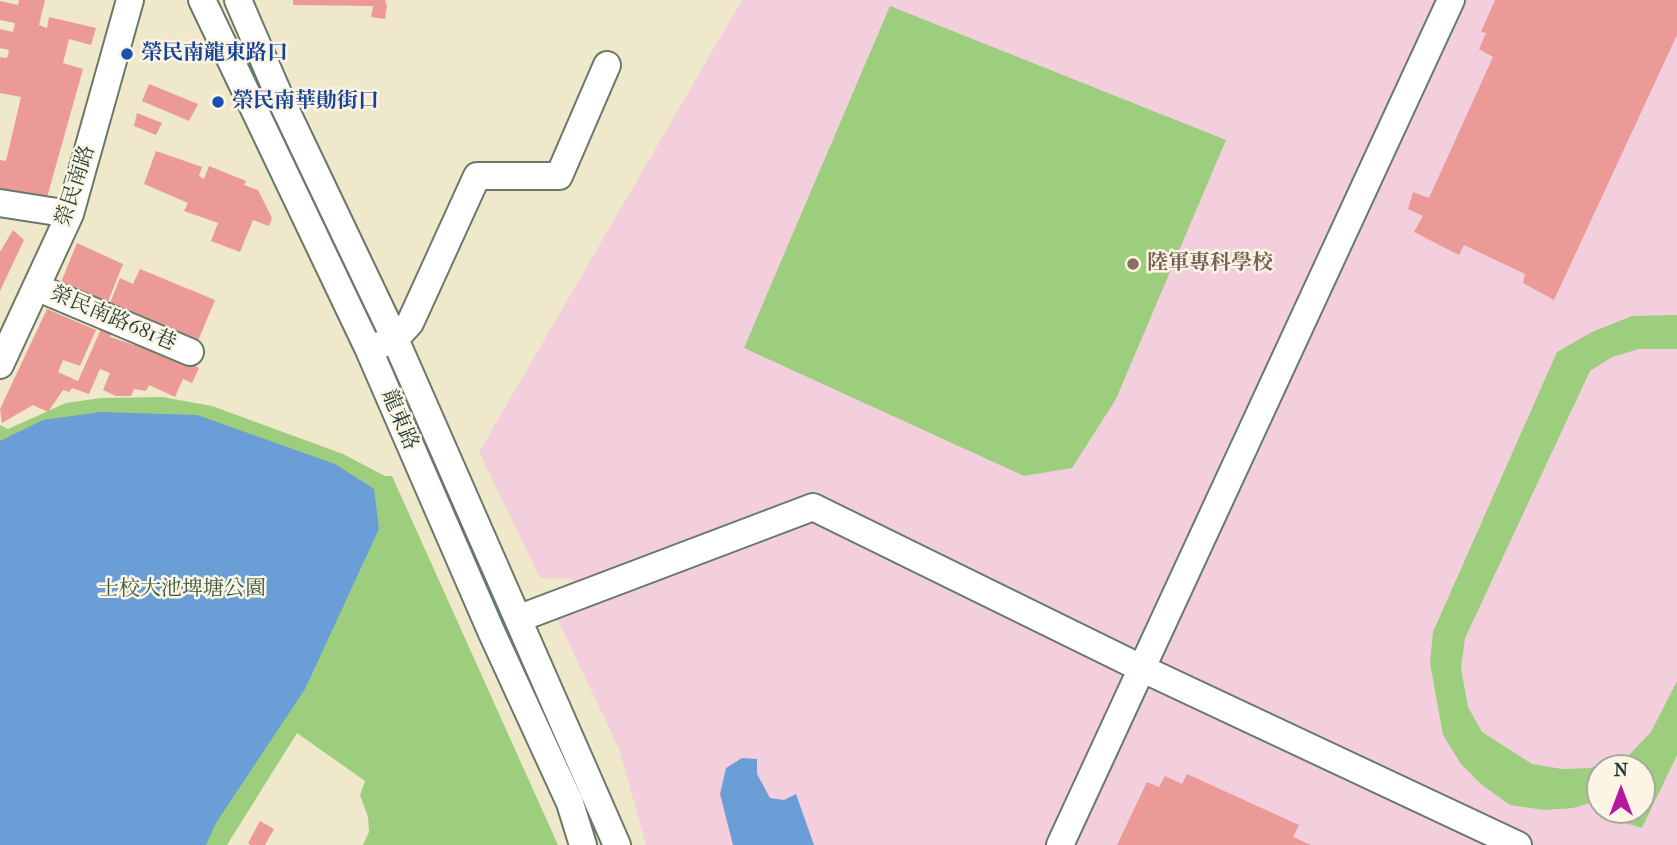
<!DOCTYPE html>
<html>
<head>
<meta charset="utf-8">
<style>
  body { margin:0 }
  #map { position:relative; width:1677px; height:845px; overflow:hidden; background:#efe8ca; font-family:"IM FELL French Canon",serif }
  canvas { display:block }
  .north { position:absolute; left:1586px; top:754px; width:70px; height:70px; box-sizing:border-box; background:#fcf5e5; border:2px solid #a4ab9e; border-radius:50%; rotate:0deg; font-size:19px; font-weight:700; line-height:28px; text-align:center; color:#1f3d34 }
  .north::after { content:''; display:block; margin:auto; width:24px; height:32px; background:#b5179e; clip-path:polygon(50% 0,100% 100%,50% 72%,0 100%) }
</style>
</head>
<body>
<div id="map">
<canvas width="1677" height="845"></canvas>
<div class="north">N</div>
</div>
<script>
const ctx = document.querySelector('canvas').getContext('2d');
ctx.lineJoin = 'round';
function fill(path, color) { ctx.fillStyle = color; ctx.fill(path, 'evenodd'); }
const poly = rows => new Path2D(rows.map(r => 'M' + r).join(''));
function strokePath(path, color, width, dash) { ctx.strokeStyle = color; ctx.lineWidth = width; ctx.lineCap = dash ? 'butt' : 'round'; ctx.setLineDash(dash || []); ctx.stroke(path); }
function drawText(font, color, halo, rows, align = 'center') {
  ctx.font = font + ' "IM FELL French Canon","Noto Serif TC",serif'; ctx.lineWidth = 5; ctx.setLineDash([]); ctx.textBaseline = 'middle'; ctx.strokeStyle = halo; ctx.fillStyle = color; for (const [text, x, y, turn = 0] of rows) {
    ctx.save(); ctx.translate(x, y); ctx.rotate((+turn || 0) * Math.PI / 180); ctx.textAlign = isNaN(turn) ? turn : align; if (halo) ctx.strokeText(text, 0, 0); ctx.fillText(text, 0, 0); ctx.restore();
  }
}
const built = poly([
  [742,0,1677,0,1677,845,646,845,619,749,556,616,585,610,579,594,572,579,540,578,479,452],
  [1600,768,1642,768,1642,810,1600,810]
]);
const green = poly([
  [890,6,1226,140,1116,399,1072,468,1024,476,744,348],
  [1677,315,1677,349,1639,349,1612,357,1590,371,1465,638,1461,668,1468,707,1482,732,1532,764,1562,769,1590,768,1629,755,1651,732,1677,681,1677,755,1642,828,1615,820,1620,810,1642,810,1642,768,1600,768,1600,800,1573,808,1545,810,1510,805,1482,785,1461,764,1443,735,1430,663,1433,632,1557,352,1592,332,1632,316],
  [162,397,212,406,343,454,385,476,392,476,558,845,363,845,369,832,368,817,360,795,365,781,297,733,227,845,0,845,0,425,8,429,66,403,101,398]
]);
const water = poly([
  [101,412,197,415,335,464,374,489,379,529,305,689,216,823,206,845,0,845,0,441,43,420],
  [742,758,757,759,757,774,770,798,784,800,796,794,814,845,733,845,720,794,726,768]
]);
const building = poly([
  [19,0,45,0,39,25,47,28,49,17,96,28,91,45,69,39,63,63,83,69,44,208,0,197,0,160,6,161,21,97,0,93,0,57,7,58,9,50,0,48,0,29,13,32,15,23,0,20,0,1,18,5],
  [293,0,385,0,387,6,385,19,371,17,373,6,293,5],
  [1495,0,1677,0,1677,35,1554,300,1523,283,1525,274,1464,245,1459,255,1414,232,1423,216,1408,209,1413,192,1429,198,1493,57,1479,49,1486,33,1481,32],
  [149,84,198,104,189,121,142,101],
  [137,113,162,123,156,135,134,126],
  [156,151,202,167,199,176,204,179,209,166,246,181,244,185,258,190,272,218,269,226,253,220,240,252,211,241,218,223,184,211,188,203,144,184],
  [13,230,24,240,0,291,0,252],
  [77,243,123,264,103,314,60,285],
  [140,269,215,300,195,348,108,308,120,278,133,284],
  [47,309,96,330,80,366,63,360,58,372,78,381,101,329,111,334,110,337,134,345,137,340,162,352,160,355,171,359,173,356,199,368,192,383,183,379,175,397,149,385,146,391,134,389,131,396,116,396,103,390,110,373,100,369,89,394,72,388,69,392,63,390,48,412,33,405,2,423,0,409],
  [1187,774,1299,825,1293,837,1311,845,1117,845,1147,782,1159,787,1165,776,1182,784],
  [260,821,274,829,265,845,251,845,248,843]
]);
const minor = poly([
  [202,0,369,350,491,631,570,803,583,845],
  [238,0,281,100,395,339,617,845],
  [0,203,70,214],
  [36,287,190,352],
  [380,345,395,339,410,323,477,176,559,176,607,65],
  [0,365,70,214,130,0],
  [520,618,813,507,1143,669,1518,845],
  [1060,845,1451,0]
]);
const markers = [
  [127,54,7,"#1a4fb4"],
  [218,102,7,"#1a4fb4"],
  [1133,264,7,"#8d6e63"]
];
const transitNames = [
  ["榮民南龍東路口",141,54],
  ["榮民南華勛街口",232,102]
];
const streetNames = [
  ["榮民南路",76,186,-72],
  ["榮民南路681巷",113,319,23],
  ["龍東路",399,420,67]
];
const educationNames = [
  ["陸軍專科學校",1147,264]
];
const parkNames = [
  ["士校大池埤塘公園",182,590]
];
fill(built, '#f3cfde');
fill(green, '#9cce7e');
fill(water, '#6b9dd6');
fill(building, '#ec9a97');
strokePath(minor, '#687968', 30);
strokePath(minor, '#fff', 26);
for (const [x, y, r, color] of markers) { const dot = new Path2D(); dot.arc(x, y, r, 0, 2 * Math.PI); ctx.fillStyle = color; ctx.fill(dot); strokePath(dot, '#fcf5e5', 2.5); }
drawText('bold 21px', '#164399', '#fcf5e5', transitNames, 'left');
drawText('21px', '#1f3d34', '#fcf5e5', streetNames);
drawText('bold 21px', '#785e54', '#fcf5e5', educationNames, 'left');
drawText('21px', '#385a43', '#fcf5e5', parkNames);
</script>
</body>
</html>
